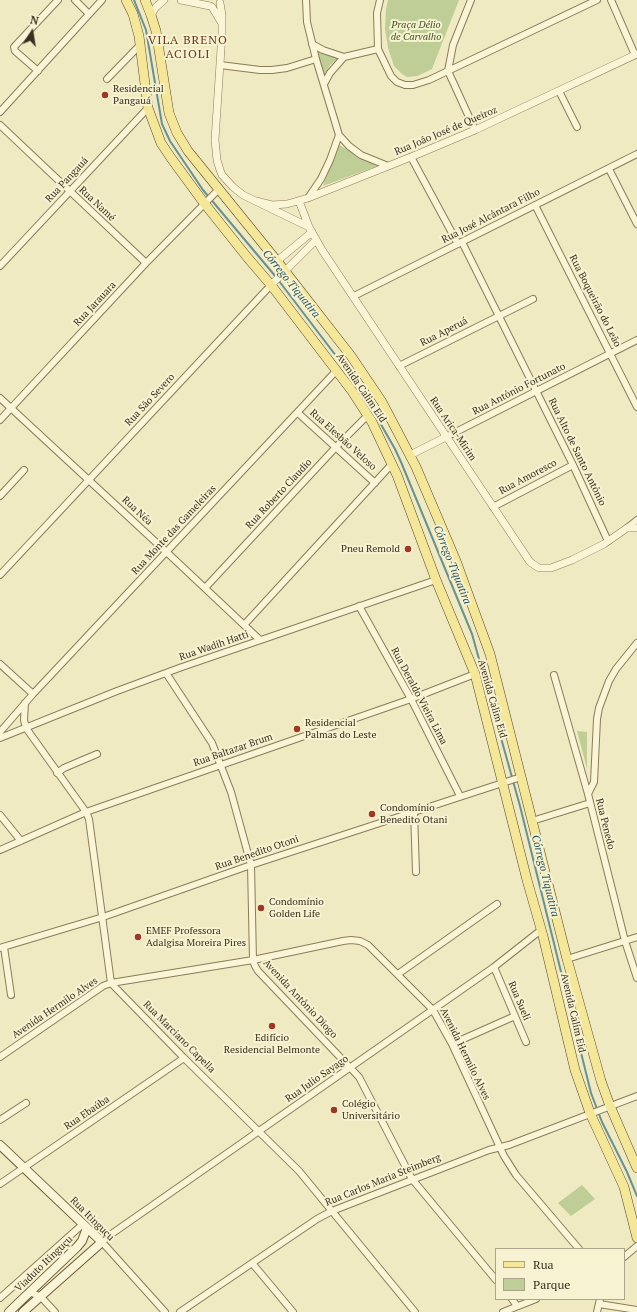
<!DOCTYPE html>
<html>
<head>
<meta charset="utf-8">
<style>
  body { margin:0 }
  #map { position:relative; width:637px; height:1312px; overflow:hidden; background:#f0eac2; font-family:"PT Serif",serif }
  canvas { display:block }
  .legend { position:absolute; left:495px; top:1248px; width:130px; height:52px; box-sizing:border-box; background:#f7f2d2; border:1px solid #aba48a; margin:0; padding:5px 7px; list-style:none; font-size:12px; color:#3a301d }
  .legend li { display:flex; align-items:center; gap:8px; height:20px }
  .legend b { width:20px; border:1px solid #aba48a }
  .north { position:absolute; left:12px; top:12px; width:40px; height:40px; -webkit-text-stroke:3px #f7f2d2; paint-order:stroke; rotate:12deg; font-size:11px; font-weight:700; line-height:16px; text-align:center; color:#3a301d }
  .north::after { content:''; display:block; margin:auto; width:14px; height:18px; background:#3a301d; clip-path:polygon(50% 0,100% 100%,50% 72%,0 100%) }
</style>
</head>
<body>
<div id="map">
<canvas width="637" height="1312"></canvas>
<ul class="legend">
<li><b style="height:5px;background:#f4e799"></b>Rua</li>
<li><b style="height:11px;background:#bece96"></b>Parque</li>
</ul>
<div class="north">N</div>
</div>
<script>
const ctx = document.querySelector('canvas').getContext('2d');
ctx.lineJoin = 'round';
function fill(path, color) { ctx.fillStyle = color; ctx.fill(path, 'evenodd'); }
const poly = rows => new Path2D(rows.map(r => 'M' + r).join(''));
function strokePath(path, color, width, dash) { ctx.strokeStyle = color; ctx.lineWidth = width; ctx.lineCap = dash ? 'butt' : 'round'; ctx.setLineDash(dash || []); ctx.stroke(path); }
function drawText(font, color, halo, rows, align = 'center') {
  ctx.font = font + ' "PT Serif",serif'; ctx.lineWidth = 4; ctx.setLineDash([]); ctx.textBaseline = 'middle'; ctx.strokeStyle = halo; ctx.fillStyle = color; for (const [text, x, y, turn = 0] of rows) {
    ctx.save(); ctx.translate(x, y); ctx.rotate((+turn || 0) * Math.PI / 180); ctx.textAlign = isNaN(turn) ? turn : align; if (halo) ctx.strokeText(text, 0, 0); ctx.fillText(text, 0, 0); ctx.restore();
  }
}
const green = poly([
  [388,0,459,0,432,69,417,76,407,77,402,74,394,66,388,48,385,29,386,9],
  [315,48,340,57,330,65,323,77],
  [339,145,377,166,323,186],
  [577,731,587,732,587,769],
  [582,1185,595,1199,571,1216,558,1203]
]);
const stream = poly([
  [134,0,146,30,162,124,170,141,203,190,276,277],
  [279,281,359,386,395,449,401,462,472,634,520,806,591,1093,602,1122,627,1172,637,1196]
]);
const minor = poly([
  [75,0,89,14],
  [306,0,307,22,316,59,339,135,349,146,361,155,388,166],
  [380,0,377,13,378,49,391,76,397,82,405,85,413,85,429,80,597,0],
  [611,0,635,55],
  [312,44,323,50,344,57],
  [220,65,260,70,272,70,287,68,316,59],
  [38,71,15,51,14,47,58,0],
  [448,71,453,45,471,0],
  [448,71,475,130],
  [107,79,141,44],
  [324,84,330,73,344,57,378,49],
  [559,91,577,127],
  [0,112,102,0],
  [0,125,146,263],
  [411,157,458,244],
  [609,169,637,224],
  [308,198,321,179,330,160,339,135],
  [535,205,637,407],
  [462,242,573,465,608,541],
  [0,266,148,108],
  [354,296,637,154],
  [399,366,533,299],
  [0,398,174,559,260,640],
  [298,413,375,483],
  [0,420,146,263,219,189],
  [446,437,637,340],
  [0,496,24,470],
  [493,507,573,465],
  [627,528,637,520],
  [0,575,271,285],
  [205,588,336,447,368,415],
  [359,606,411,699,460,796],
  [244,625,392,464],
  [0,664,33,694],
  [166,673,212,743,231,792,251,865,253,960,255,966,258,971,359,1077,412,1179,496,1280],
  [554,675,588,794,625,941,637,978],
  [25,703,24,720,26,728,86,812,89,819,111,983,184,1058,299,1171,415,1312],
  [0,732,33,694,337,370],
  [0,738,117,691,182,667,436,580],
  [57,773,64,768,97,754],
  [588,794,594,782,597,719,599,708,609,681,616,669,637,643],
  [414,812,416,872],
  [0,815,21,841],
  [532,821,590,803],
  [0,850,86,812,411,699,475,674],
  [4,947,11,995],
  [0,948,103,917,251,865,521,777],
  [567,959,637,937],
  [494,967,526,1042],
  [398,974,497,904],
  [452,1044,515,1016],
  [0,1057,103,986,111,983,253,960,343,941,351,940,360,941,368,945,433,1010,452,1044,504,1156,516,1175,579,1249],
  [0,1120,26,1103],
  [0,1184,184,1058],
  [624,1257,637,1246],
  [252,1263,293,1312],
  [30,1292,41,1297,55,1312],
  [0,1298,83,1224],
  [512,1299,517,1306],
  [599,1304,637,1310],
  [165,1312,102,1242,110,1235,441,1004,494,967,541,930],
  [180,1312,317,1219,332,1211,489,1150,509,1145,637,1096],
  [503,1312,536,1299],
  [597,1312,600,1299]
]);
const tertiary = poly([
  [181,0,210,6],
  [220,3,222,15,222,33,215,140,217,160,220,170,222,175,233,187,243,195,309,227],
  [212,7,221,22],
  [151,15,156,7,164,0],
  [256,201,272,205,287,204,308,198,411,157,475,130,637,54],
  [299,201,309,227,322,250,530,562,539,568,551,568,572,560,604,544,627,528,637,528],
  [277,261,312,232],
  [271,285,316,240],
  [410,455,446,437]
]);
const secondary = poly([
  [0,1145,102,1242,23,1312],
  [9,1312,77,1247,82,1241,87,1228]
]);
const primary = poly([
  [126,0,133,14,139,36,148,108,161,143,171,158,204,203,247,257,271,285,352,391,372,422,397,475,436,580,475,674,527,880,543,936,575,1070,590,1113,624,1187,637,1238],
  [145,0,151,15,156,31,169,113,177,133,188,151,277,261,351,356,382,402,416,467,456,561,490,654,567,959,601,1081,610,1106,637,1168]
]);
const markers = [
  [105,95,4,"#9c3926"],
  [408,549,4,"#9c3926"],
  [297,729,4,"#9c3926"],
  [372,814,4,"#9c3926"],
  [261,908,4,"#9c3926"],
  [138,937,4,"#9c3926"],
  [272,1026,4,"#9c3926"],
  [334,1110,4,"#9c3926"]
];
const parkNames = [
  ["Praça Délio",416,25],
  ["de Carvalho",416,37]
];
const poiNames = [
  ["Residencial",113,89],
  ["Pangauá",113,101],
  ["Pneu Remold",400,549,"right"],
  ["Residencial",305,723],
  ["Palmas do Leste",305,735],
  ["Condomínio",380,808],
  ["Benedito Otani",380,820],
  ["Condomínio",269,902],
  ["Golden Life",269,914],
  ["EMEF Professora",146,931],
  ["Adalgisa Moreira Pires",146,943],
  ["Edifício",272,1038,"center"],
  ["Residencial Belmonte",272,1050,"center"],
  ["Colégio",342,1104],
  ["Universitário",342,1116]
];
const streetNames = [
  ["Rua João José de Queiroz",446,131,-23],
  ["Rua Pangauá",67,180,-47],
  ["Rua Namé",97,204,43],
  ["Rua José Alcântara Filho",491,216,-27],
  ["Rua Boqueirão do Leão",595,301,63],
  ["Rua Jarauara",95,304,-47],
  ["Rua Aperuá",444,332,-27],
  ["Avenida Calim Eid",361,388,56],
  ["Rua Antônio Fortunato",519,389,-27],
  ["Rua São Severo",150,400,-47],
  ["Rua Arica-Mirim",453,429,56],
  ["Rua Elesbão Veloso",343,440,42],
  ["Rua Alto de Santo Antônio",577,452,64],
  ["Rua Amoresco",528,477,-28],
  ["Rua Roberto Claudio",279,494,-47],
  ["Rua Néa",137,511,43],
  ["Rua Monte das Gameleiras",174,530,-47],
  ["Rua Wadih Hatti",214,646,-19],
  ["Rua Deraldo Vieira Lima",419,696,62],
  ["Avenida Calim Eid",492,699,74],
  ["Rua Baltazar Brum",233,750,-19],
  ["Rua Penedo",605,824,76],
  ["Rua Benedito Otoni",257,853,-19],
  ["Avenida Antônio Diogo",300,999,47],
  ["Rua Sueli",519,1001,67],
  ["Avenida Hermilo Alves",55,1008,-34],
  ["Avenida Calim Eid",573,1013,77],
  ["Rua Marciano Capella",179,1037,45],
  ["Avenida Hermilo Alves",465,1054,64],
  ["Rua Julio Sayago",317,1079,-35],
  ["Rua Ebaúba",87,1113,-34],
  ["Rua Carlos Maria Steimberg",383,1180,-22],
  ["Rua Itinguçu",92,1219,45],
  ["Viaduto Itinguçu",44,1264,-44]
];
const waterNames = [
  ["Córrego Tiquatira",291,284,51],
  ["Córrego Tiquatira",452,565,68],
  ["Córrego Tiquatira",545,876,76]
];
const quarterNames = [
  ["VILA BRENO",188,41],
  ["ACIOLI",188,55]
];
fill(green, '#bece96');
strokePath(stream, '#6b918e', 2);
strokePath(minor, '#8b7b59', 8);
strokePath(tertiary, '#8b7b59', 8);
strokePath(secondary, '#6c5c3c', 10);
strokePath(primary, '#58482d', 10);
strokePath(minor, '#faf5d6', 6);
strokePath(tertiary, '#faf5d6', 7);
strokePath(secondary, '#faf5d6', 8);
strokePath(primary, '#f4e799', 9);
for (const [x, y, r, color] of markers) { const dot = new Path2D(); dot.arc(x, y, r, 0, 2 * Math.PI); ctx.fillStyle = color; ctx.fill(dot); strokePath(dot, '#f7f2d2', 1.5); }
drawText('italic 10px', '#415723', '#f7f2d2', parkNames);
drawText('10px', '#3a301d', '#f7f2d2', poiNames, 'left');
drawText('10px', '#3a301d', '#f7f2d2', streetNames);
drawText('italic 11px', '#2c555a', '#f7f2d2', waterNames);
ctx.letterSpacing = '1px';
drawText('12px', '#68381b', '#f7f2d2', quarterNames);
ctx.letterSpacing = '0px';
</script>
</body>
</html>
